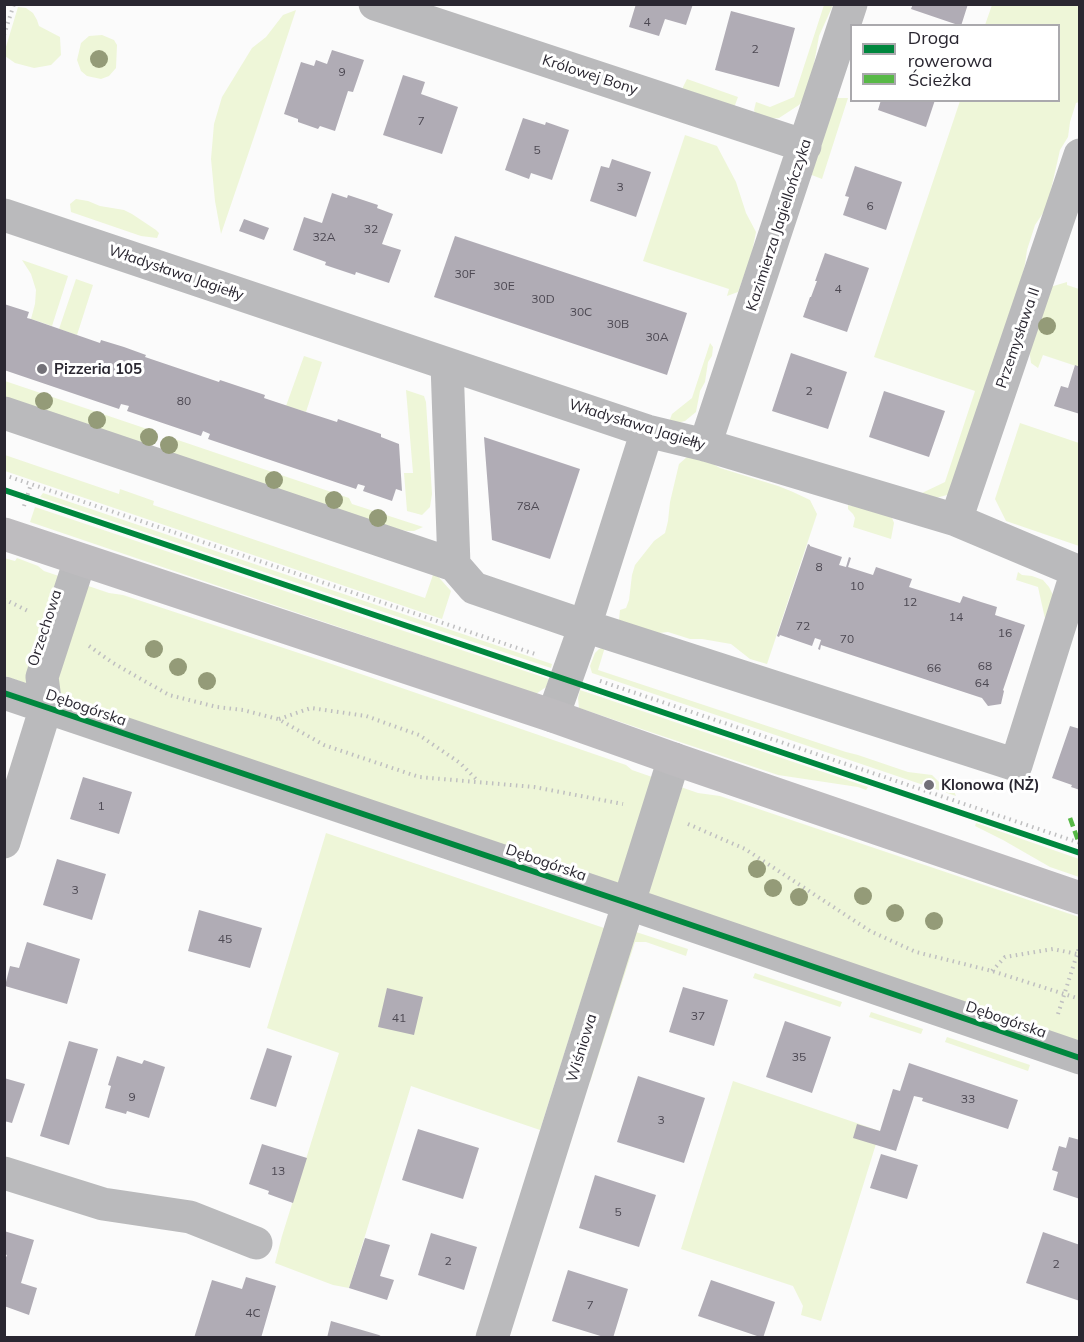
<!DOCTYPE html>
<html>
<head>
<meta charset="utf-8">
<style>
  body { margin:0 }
  #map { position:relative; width:1084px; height:1342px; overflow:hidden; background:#fbfbfb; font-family:Mulish,sans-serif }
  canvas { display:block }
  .frame { position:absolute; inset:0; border:6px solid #2a2731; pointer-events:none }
  .legend { position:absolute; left:850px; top:24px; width:210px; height:78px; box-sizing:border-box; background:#fff; border:2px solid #aaa9ad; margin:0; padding:8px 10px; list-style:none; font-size:18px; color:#2a2731 }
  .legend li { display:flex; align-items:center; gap:12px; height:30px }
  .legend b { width:30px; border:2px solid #aaa9ad }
</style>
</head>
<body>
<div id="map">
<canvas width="1084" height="1342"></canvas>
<div class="frame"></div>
<ul class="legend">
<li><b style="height:8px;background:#00873e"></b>Droga rowerowa</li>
<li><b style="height:8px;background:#58b947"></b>Ścieżka</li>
</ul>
</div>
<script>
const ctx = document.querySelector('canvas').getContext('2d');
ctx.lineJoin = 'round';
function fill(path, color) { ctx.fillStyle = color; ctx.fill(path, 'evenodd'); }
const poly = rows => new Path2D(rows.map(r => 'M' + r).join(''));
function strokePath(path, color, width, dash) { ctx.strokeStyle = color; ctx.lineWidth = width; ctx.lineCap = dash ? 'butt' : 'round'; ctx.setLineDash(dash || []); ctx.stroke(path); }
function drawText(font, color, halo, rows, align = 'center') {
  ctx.font = font + ' Mulish,sans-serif'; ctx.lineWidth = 6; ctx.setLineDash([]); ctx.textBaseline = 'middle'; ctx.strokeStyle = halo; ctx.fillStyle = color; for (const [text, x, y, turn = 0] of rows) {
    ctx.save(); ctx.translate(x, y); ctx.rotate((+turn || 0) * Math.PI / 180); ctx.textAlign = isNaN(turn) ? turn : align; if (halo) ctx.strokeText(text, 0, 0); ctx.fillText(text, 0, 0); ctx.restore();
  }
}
const green = poly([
  [824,5,833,5,819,36,812,75,805,98,799,105,779,118,767,119,756,118,754,110,756,102,770,107,794,97],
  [992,5,1079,5,1079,102,1076,103,1070,122,1068,137,1060,150,1047,207,1035,225,1027,250,1025,264,1019,289,957,490,947,495,932,499,922,493,945,482,975,391,874,357,960,101,1058,100,1058,26,985,25],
  [18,7,26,8,33,13,37,20,39,26,60,37,61,55,51,65,34,68,15,63,5,56,5,50],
  [296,10,256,131,221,234,215,201,211,159,214,124,222,97,252,48,266,37,283,15],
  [102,35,114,40,117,45,116,68,109,76,101,79,87,76,81,71,77,60,81,43,89,36],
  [687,79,738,97,732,113,682,96,683,87],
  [836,98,848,98,822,179,804,172],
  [685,135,717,146,736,182,746,213,756,232,751,257,738,292,727,296,729,289,643,261],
  [76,199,88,201,100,206,124,210,132,214,156,230,159,233,157,238,141,236,71,212,70,204],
  [22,260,68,276,52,326,31,319,35,304,36,290,31,274],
  [76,279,93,285,77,335,59,329],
  [1067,282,1067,285,1079,289,1079,367,1043,355,1038,368,1031,363,1028,342,1050,287],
  [710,343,713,347,712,356,708,362,705,382,700,391,696,412,685,421,677,423,669,422,672,414,692,398],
  [304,356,322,362,306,412,286,406],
  [5,381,156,432,151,447,5,397],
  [406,390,424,396,426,402,432,494,430,507,422,515,407,511,404,473,413,473],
  [1020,423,1079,443,1079,546,1006,521,995,499],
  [166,436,349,498,352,504,423,527,414,531,407,531,397,529,162,450],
  [5,455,119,494,120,489,154,501,153,505,425,598,434,572,451,591,442,619,5,471],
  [687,457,706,460,720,468,778,486,793,492,810,500,817,514,767,664,750,659,731,644,702,639,690,639,668,632,659,633,621,622,619,620,620,610,626,608,629,600,632,575,635,565,654,541,665,533,668,521,670,502,679,464],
  [43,493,552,664,551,668,40,497],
  [848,505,883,513,892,518,894,523,891,539,853,527,855,518,853,514,848,509],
  [35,507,407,632,549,679,546,687,536,694,30,522],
  [4,558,15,561,17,558,38,566,44,571,109,593,123,595,323,661,626,765,632,770,698,793,720,796,1079,917,1079,1048,5,676],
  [1018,572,1022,575,1032,576,1043,580,1049,587,1053,595,1046,623,1038,587,1016,580],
  [605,647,598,670,846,752,858,755,908,772,932,775,940,783,951,784,956,796,592,673,590,666,595,653,599,649],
  [580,690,713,735,868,787,866,790,858,787,778,775,582,709,579,708,578,698],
  [976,823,1079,859,1079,877,1050,867,1003,840,975,826],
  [326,833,604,928,540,1130,411,1086,349,1288,333,1285,275,1263,282,1236,339,1053,267,1028],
  [630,930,688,949,686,956,646,942,635,942,590,1082,587,1082],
  [755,973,842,1002,840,1007,753,978],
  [871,1012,923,1029,921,1034,869,1017],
  [947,1037,1030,1065,1028,1071,945,1042],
  [733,1081,880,1131,821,1321,801,1315,803,1306,793,1286,681,1249]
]);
const building = poly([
  [636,4,693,4,686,25,665,19,659,36,629,27],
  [913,4,968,4,961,26,911,9],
  [731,11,795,28,779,87,715,70],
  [332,50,364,60,353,92,348,91,335,131,320,126,318,129,298,122,298,119,284,114,301,62,314,66,316,60,327,64],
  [403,75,425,82,421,94,458,107,442,154,383,135],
  [881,100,935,100,926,127,878,110],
  [523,118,545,125,546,122,569,130,552,180,531,173,529,179,505,170],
  [612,159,651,172,636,217,590,201,601,166,609,168],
  [855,166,902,182,886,230,843,215,849,197,845,196],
  [332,193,347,198,348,195,378,205,377,208,393,214,382,244,401,250,389,283,356,272,355,275,325,265,326,262,293,250,304,217,322,223],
  [244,219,269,228,264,240,239,231],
  [455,236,687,313,667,375,434,297],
  [825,253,869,268,847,332,803,317,810,297,811,297,817,281,815,281],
  [4,304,29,312,27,318,31,319,100,343,101,340,124,347,146,355,145,357,219,382,220,380,265,395,264,398,306,412,337,422,338,419,381,434,381,437,399,444,402,491,396,489,392,501,363,491,365,486,358,484,356,489,208,439,210,434,203,431,201,436,127,411,129,406,121,404,119,409,4,370],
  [791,353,847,372,828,429,772,411],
  [1075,365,1080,367,1080,414,1054,406,1061,386,1068,388],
  [884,391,945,411,929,457,869,437],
  [484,437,580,469,550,559,492,540],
  [808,544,810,545,810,546,842,557,839,565,846,567,849,557,851,558,848,567,873,575,876,567,912,579,909,587,960,603,963,596,981,602,997,607,995,615,1025,625,1003,690,1004,691,1001,704,988,706,982,698,909,674,821,645,820,650,818,649,821,640,815,638,812,646,780,635,779,637,777,636],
  [1070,726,1080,729,1080,790,1071,787,1072,785,1052,778],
  [83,777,132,792,119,834,70,819],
  [57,859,106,874,92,920,43,905],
  [199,910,262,928,250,968,188,951],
  [27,942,80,959,67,1004,5,986,10,966,19,968],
  [683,987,728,1000,714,1046,669,1032],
  [387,988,423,997,414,1035,378,1027],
  [785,1021,831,1037,812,1093,766,1077],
  [69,1041,98,1049,69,1145,40,1136],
  [267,1048,292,1056,276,1107,250,1099],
  [117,1056,142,1064,144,1060,165,1067,149,1118,127,1111,126,1114,105,1108,111,1086,108,1085],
  [909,1063,1018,1100,1008,1129,922,1101,923,1098,914,1096,896,1151,853,1138,857,1124,880,1131,893,1089,900,1091],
  [638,1076,705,1098,684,1163,617,1142],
  [4,1078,25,1084,12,1123,4,1121],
  [418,1129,479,1148,463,1199,402,1180],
  [1069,1137,1080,1140,1080,1199,1053,1190,1058,1172,1052,1170,1059,1146,1066,1148],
  [262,1144,307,1158,293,1203,268,1194,269,1191,249,1184],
  [881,1154,918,1165,907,1199,870,1188],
  [595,1175,656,1195,639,1247,579,1228],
  [4,1231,34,1240,21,1283,37,1288,29,1315,4,1306,4,1262,7,1255,4,1254],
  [1043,1232,1080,1245,1080,1301,1026,1283],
  [431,1233,477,1247,464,1290,418,1275],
  [365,1238,390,1245,380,1276,394,1280,387,1300,349,1288],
  [568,1270,628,1289,613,1338,607,1338,552,1321],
  [246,1277,276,1286,261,1338,194,1338,212,1280,242,1289],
  [711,1280,775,1302,763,1338,698,1316],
  [331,1321,379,1335,384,1338,327,1338]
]);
const path = poly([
  [4,35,14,4],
  [4,475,538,655],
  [24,506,31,484],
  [4,599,28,611],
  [89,646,113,663,169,695,217,707,243,710,278,719,324,745,419,777,534,787,623,804],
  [600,681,1080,843],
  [279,719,311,708,366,716,419,735,460,763,478,781],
  [688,824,745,849,870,931,916,952,992,971,1080,999],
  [992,971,1005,957,1053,949,1077,954,1080,956],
  [1058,1014,1080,945]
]);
const minor = poly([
  [375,4,805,146],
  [4,215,647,431,705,445,956,520,1077,571,1016,765,585,626,474,588,454,565,4,413],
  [447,364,454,565],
  [705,445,851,4],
  [956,520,1080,155],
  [4,693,627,903,1080,1058],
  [553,716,585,626,647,431],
  [4,842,46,707,42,677,80,560],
  [4,1173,103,1204,190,1217,256,1243],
  [492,1338,674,759]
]);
const major = poly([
  [4,534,553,716,674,759,1080,898]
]);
const quiet = poly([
  [1070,818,1079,843]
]);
const cycleway = poly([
  [4,490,1080,853],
  [4,693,627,903,1080,1058]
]);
const trees = [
  [99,59],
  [1047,326],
  [44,401],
  [97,420],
  [149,437],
  [169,445],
  [274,480],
  [334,500],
  [378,518],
  [154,649],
  [178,667],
  [207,681],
  [757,869],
  [773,888],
  [863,896],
  [799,897],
  [895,913],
  [934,921]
];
const markers = [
  [42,369,6,"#737178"],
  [929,785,6,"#737178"]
];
const numberNames = [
  ["4",647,22],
  ["2",755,49],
  ["9",342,72],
  ["7",421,121],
  ["5",537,150],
  ["3",620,187],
  ["6",870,206],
  ["32",371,229],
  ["32A",324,237],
  ["30F",465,274],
  ["30E",504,286],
  ["4",838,289],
  ["30D",543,299],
  ["30C",581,312],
  ["30B",618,324],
  ["30A",657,337],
  ["2",809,391],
  ["80",184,401],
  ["78A",528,506],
  ["8",819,567],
  ["10",857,586],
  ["12",910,602],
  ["14",956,617],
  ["72",803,626],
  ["16",1005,633],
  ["70",847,639],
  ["68",985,666],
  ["66",934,668],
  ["64",982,683],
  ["1",101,806],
  ["3",75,890],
  ["45",225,939],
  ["37",698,1016],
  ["41",399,1018],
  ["35",799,1057],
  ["9",132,1097],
  ["33",968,1099],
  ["3",661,1120],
  ["13",278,1171],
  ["5",618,1212],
  ["2",448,1261],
  ["2",1056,1264],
  ["7",590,1305],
  ["4C",253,1313]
];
const streetNames = [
  ["Królowej Bony",590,75,18],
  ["Kazimierza Jagiellończyka",779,225,-72],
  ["Władysława Jagiełły",176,273,19],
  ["Przemysława II",1018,338,-71],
  ["Władysława Jagiełły",637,425,17],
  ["Orzechowa",45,628,-72],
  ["Dębogórska",86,708,19],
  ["Dębogórska",546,863,19],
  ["Dębogórska",1006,1020,19],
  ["Wiśniowa",582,1048,-73]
];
const poiNames = [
  ["Pizzeria 105",54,369],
  ["Klonowa (NŻ)",941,785]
];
fill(green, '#eef6d8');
fill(building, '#b0acb5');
strokePath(path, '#bfbfc0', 4, [1.5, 4.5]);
strokePath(minor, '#bababc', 33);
strokePath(major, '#bebcbf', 33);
strokePath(quiet, '#58b947', 4.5, [9, 4.5]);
strokePath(cycleway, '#00873e', 6);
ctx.fillStyle = '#949b78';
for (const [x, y] of trees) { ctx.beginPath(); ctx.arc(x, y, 9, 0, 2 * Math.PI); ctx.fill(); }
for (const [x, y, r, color] of markers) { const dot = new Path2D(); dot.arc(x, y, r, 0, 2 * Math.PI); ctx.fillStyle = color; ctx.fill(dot); strokePath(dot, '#fff', 2); }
drawText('12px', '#4c4852', null, numberNames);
drawText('15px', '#2a2731', '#fff', streetNames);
drawText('bold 15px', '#2a2731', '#fff', poiNames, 'left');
</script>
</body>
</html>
